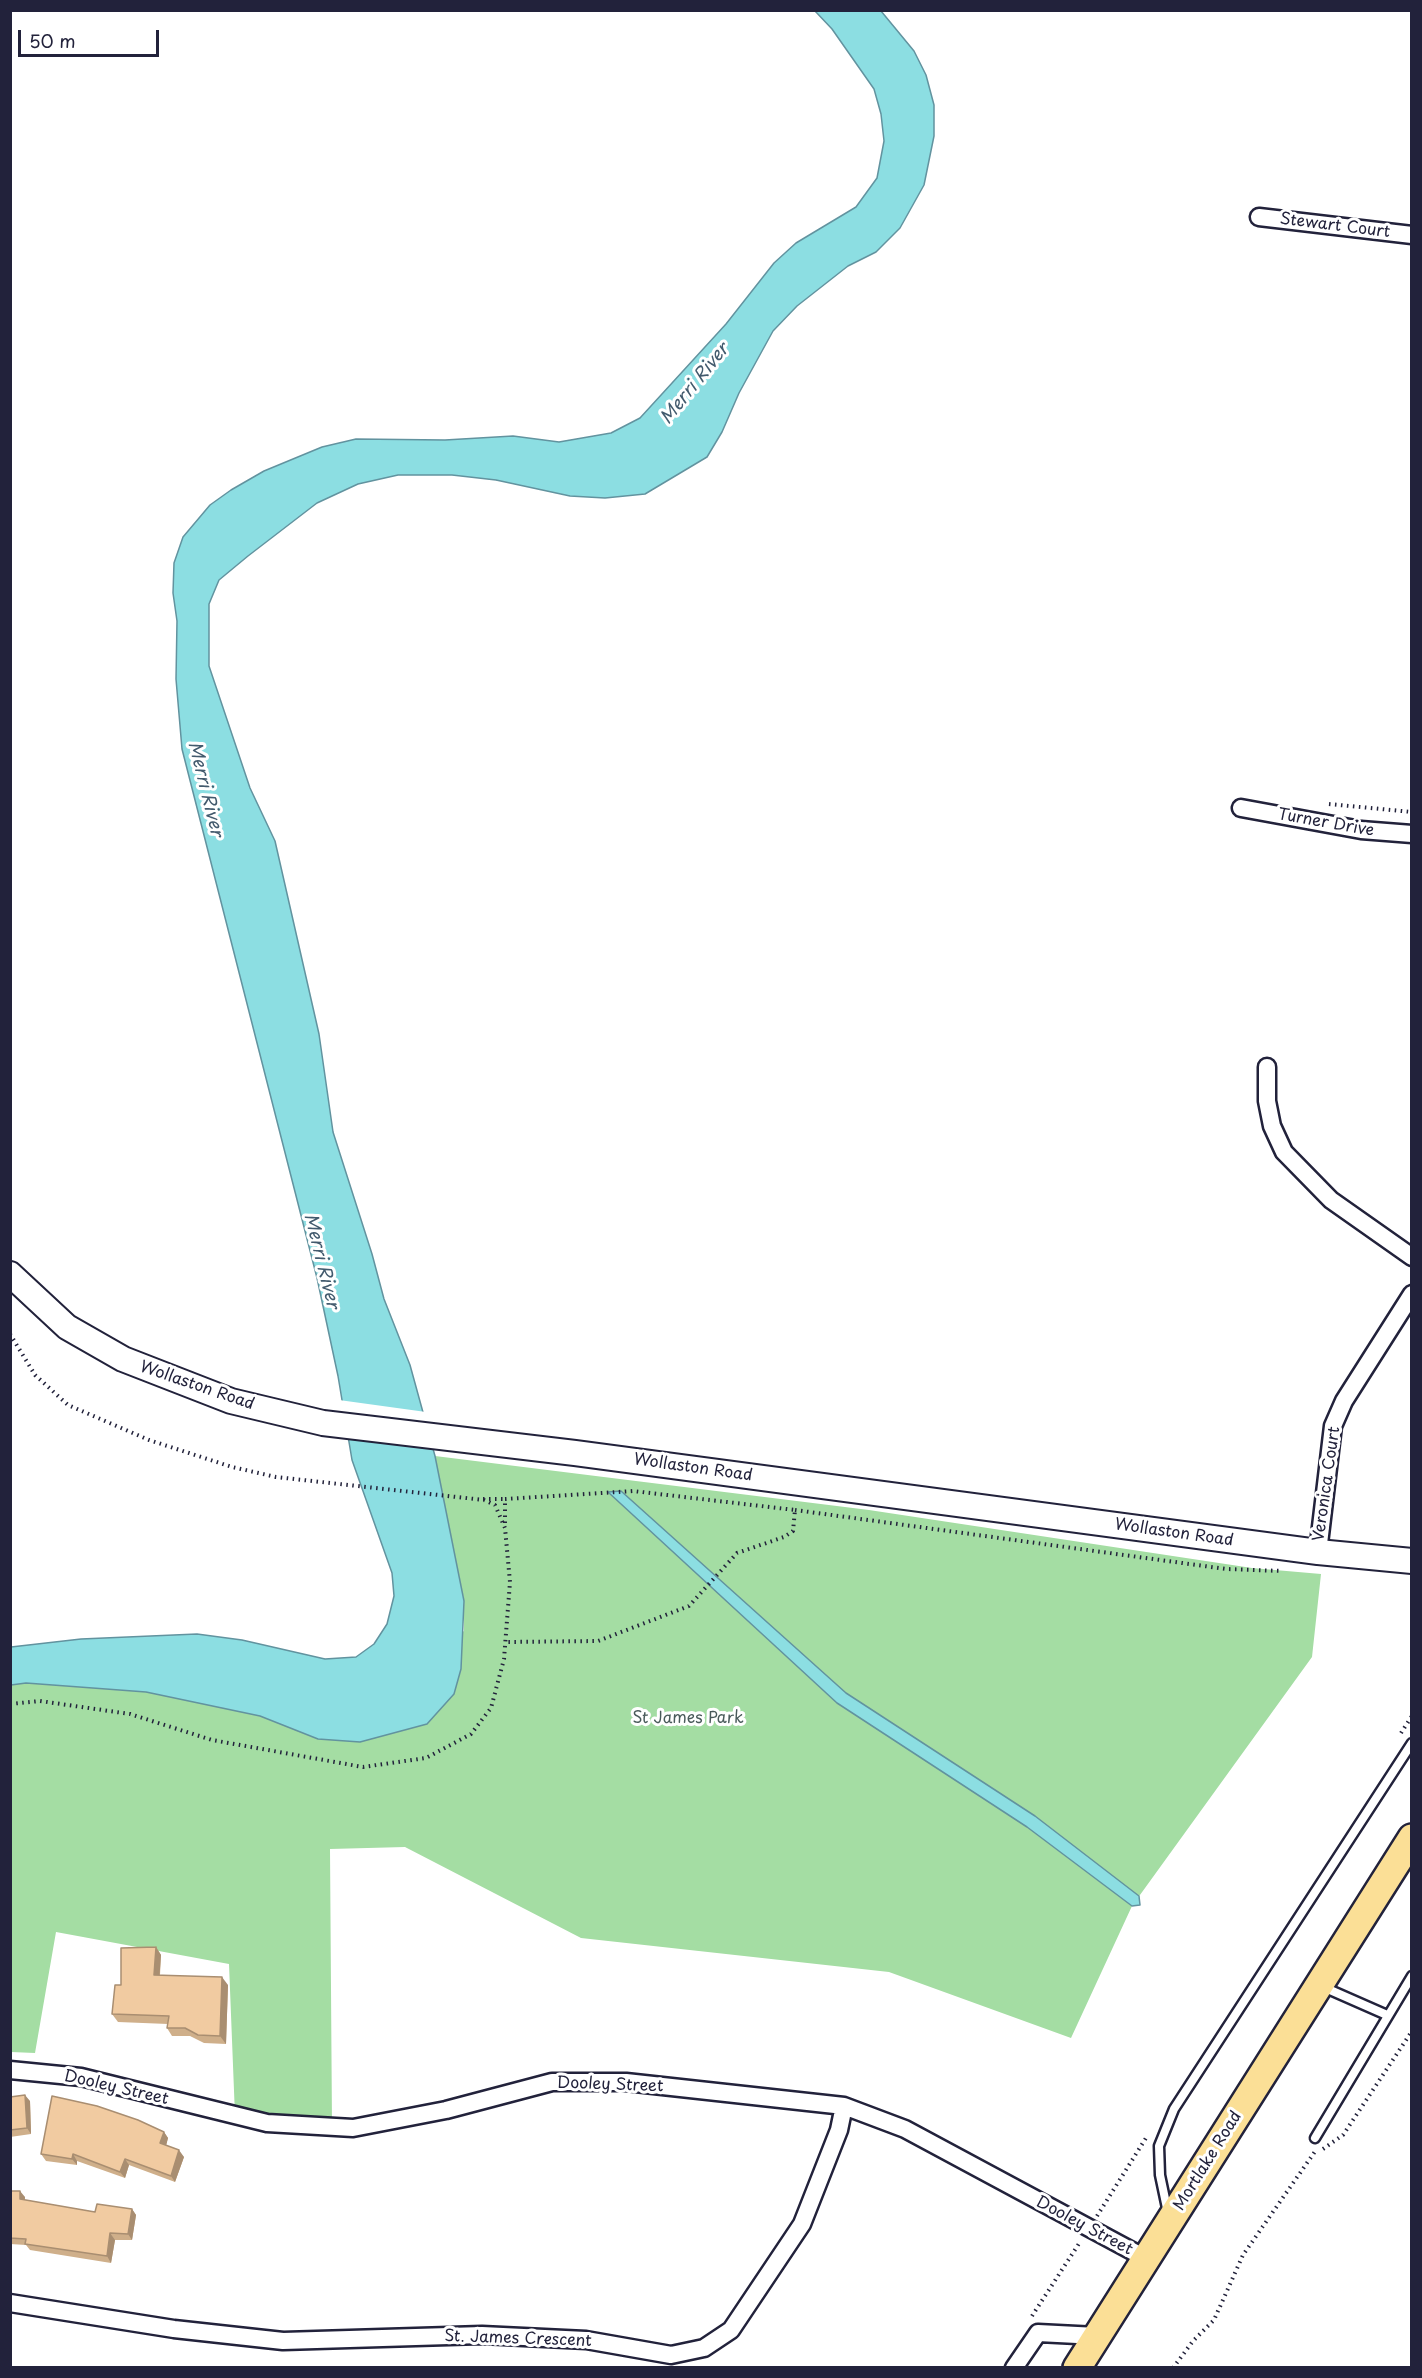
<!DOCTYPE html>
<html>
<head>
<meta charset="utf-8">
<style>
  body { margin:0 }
  #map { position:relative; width:1422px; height:2378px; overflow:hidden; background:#fff; font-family:"Playpen Sans",sans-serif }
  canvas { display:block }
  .frame { position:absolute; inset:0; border:12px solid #22223b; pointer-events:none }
  .scale { position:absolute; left:18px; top:30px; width:141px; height:27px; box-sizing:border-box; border:3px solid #22223b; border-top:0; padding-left:8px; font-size:18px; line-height:21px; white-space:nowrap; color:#22223b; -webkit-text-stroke:4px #fff; paint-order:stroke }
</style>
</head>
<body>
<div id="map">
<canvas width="1422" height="2378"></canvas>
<div class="frame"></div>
<div class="scale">50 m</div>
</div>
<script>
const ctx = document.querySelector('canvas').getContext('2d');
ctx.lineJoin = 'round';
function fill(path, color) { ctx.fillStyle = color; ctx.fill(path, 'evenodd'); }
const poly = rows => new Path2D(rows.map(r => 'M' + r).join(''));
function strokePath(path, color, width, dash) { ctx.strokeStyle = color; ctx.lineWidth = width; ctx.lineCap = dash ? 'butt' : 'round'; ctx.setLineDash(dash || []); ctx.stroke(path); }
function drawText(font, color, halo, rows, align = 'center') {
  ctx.font = font + ' "Playpen Sans",sans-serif'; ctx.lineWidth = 6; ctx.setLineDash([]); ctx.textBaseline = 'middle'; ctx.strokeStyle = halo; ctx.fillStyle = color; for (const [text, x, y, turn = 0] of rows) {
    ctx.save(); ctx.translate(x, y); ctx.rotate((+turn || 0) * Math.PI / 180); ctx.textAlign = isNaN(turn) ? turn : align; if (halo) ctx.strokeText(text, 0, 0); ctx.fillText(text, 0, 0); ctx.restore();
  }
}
const green = poly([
  [435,1456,869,1510,1252,1568,1321,1574,1312,1657,1132,1906,1071,2038,889,1972,581,1938,405,1847,330,1849,332,2127,235,2116,229,1964,56,1932,35,2053,11,2052,11,1685,26,1683,146,1692,260,1716,318,1739,464,1631,464,1600]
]);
const water = poly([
  [815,11,881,11,914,51,926,75,934,105,934,136,924,185,900,228,876,252,848,266,797,306,773,331,739,393,722,432,707,457,645,494,605,498,570,496,496,480,452,475,398,475,358,484,317,503,248,556,219,580,209,604,209,666,250,788,275,841,319,1034,333,1132,372,1254,384,1299,410,1365,435,1456,464,1601,461,1669,454,1694,427,1724,360,1742,318,1739,260,1716,146,1692,26,1683,11,1685,11,1647,81,1639,197,1634,242,1640,325,1659,356,1657,374,1644,387,1624,394,1596,392,1573,352,1460,338,1376,317,1278,182,749,176,679,177,621,173,593,174,563,183,537,210,505,231,490,264,471,322,447,356,439,445,440,513,436,559,442,611,433,640,418,726,324,774,263,796,243,856,207,877,178,884,141,881,114,874,89,832,29,815,11],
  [621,1491,846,1693,1035,1816,1139,1896,1140,1905,1132,1906,1027,1827,837,1703,608,1492,621,1491]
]);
const pier = poly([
  [339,1400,426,1412,435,1445,344,1433]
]);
const path = poly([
  [1329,804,1412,812],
  [10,1334,35,1375,68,1405,149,1440,232,1467,276,1477,484,1500,495,1505,505,1528,510,1582,504,1659,491,1708,471,1734,426,1758,363,1767,212,1740,130,1714,40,1701,10,1704],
  [483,1499,505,1499],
  [795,1510,1226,1569,1282,1571],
  [505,1523,505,1499,633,1491,795,1510,793,1531,784,1537,737,1553,689,1606,598,1641,506,1642],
  [1401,1733,1412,1716],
  [1323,2149,1343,2135,1412,2031],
  [1097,2216,1146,2138],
  [1032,2316,1080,2242],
  [1173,2368,1193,2341,1214,2320,1243,2255,1316,2150]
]);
const lane = poly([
  [1321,1986,1387,2015],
  [1315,2138,1412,1976],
  [1168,2213,1160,2175,1159,2146,1174,2109,1412,1743]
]);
const street = poly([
  [1259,217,1412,235],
  [1241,808,1361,830,1412,834],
  [1267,1067,1267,1101,1272,1126,1284,1152,1331,1200,1412,1257],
  [1318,1552,1333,1426,1344,1401,1412,1294],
  [10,2070,81,2077,267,2123,353,2128,446,2110,552,2082,626,2082,844,2106,905,2129,1147,2259],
  [10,2303,174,2329,283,2341,482,2335,586,2340,671,2355,704,2348,731,2330,802,2224,839,2130,844,2106],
  [1014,2368,1038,2333,1097,2336]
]);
const secondary = poly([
  [10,1274,67,1327,123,1359,231,1401,323,1423,575,1453,1318,1552,1412,1561]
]);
const primary = poly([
  [1077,2368,1412,1838]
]);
const wall = poly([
  [156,1947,161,1955,160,1975,228,1985,226,2044,204,2043,190,2036,172,2036,167,2028,168,2024,118,2022,112,2014,121,1985],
  [10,2097,30,2101,31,2134,10,2137],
  [164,2132,168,2138,166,2145,184,2157,175,2182,129,2165,125,2178,77,2161,77,2165,46,2161,41,2154],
  [10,2191,25,2197,25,2200,95,2212,132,2209,136,2215,132,2240,115,2240,111,2263,30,2250,26,2245,10,2244]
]);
const shadedWall = poly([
  [156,1947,161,1955,159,1983,154,1975],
  [222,1977,228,1985,226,2044,220,2036],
  [25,2095,30,2101,31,2134,27,2128],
  [164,2132,168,2138,165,2150,160,2143],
  [179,2150,184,2157,175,2182,171,2176],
  [73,2154,77,2161,77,2165,72,2159],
  [125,2159,129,2165,125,2178,120,2172],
  [20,2191,25,2197,24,2205,20,2199],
  [132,2209,136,2215,132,2240,128,2234],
  [110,2233,115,2240,111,2263,107,2256]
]);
const building = poly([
  [156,1947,154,1975,222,1977,220,2036,198,2035,185,2028,167,2028,169,2016,112,2014,115,1985,121,1985,121,1948,156,1947],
  [25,2095,27,2128,10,2130,10,2097,25,2095],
  [52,2096,97,2106,138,2120,164,2132,160,2143,179,2150,171,2176,125,2159,120,2172,73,2154,72,2159,41,2154,52,2096],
  [10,2191,20,2191,20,2199,95,2212,97,2204,132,2209,128,2234,110,2233,107,2256,25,2244,26,2239,10,2238,10,2191]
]);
const streetNames = [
  ["Stewart Court",1335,226,7],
  ["Turner Drive",1326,823,10],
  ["Wollaston Road",197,1386,19],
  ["Wollaston Road",693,1468,8],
  ["Veronica Court",1327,1484,-82],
  ["Wollaston Road",1174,1533,8],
  ["Dooley Street",610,2085,2],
  ["Dooley Street",116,2088,13],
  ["Mortlake Road",1208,2161,-58],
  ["Dooley Street",1084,2226,28],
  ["St. James Crescent",518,2339,2]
];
const parkNames = [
  ["St James Park",688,1719]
];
const waterNames = [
  ["Merri River",695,384,-51],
  ["Merri River",205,789,76],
  ["Merri River",321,1261,76]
];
fill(green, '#a4dda3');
fill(water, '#8cdee2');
strokePath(water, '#62939f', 1.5);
fill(pier, '#fff');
strokePath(lane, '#22223b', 13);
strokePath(street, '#22223b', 21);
strokePath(secondary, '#22223b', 28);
strokePath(primary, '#22223b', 32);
strokePath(path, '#22223b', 4, [1.5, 4.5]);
strokePath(lane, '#fff', 8);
strokePath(street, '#fff', 16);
strokePath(secondary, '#fff', 24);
strokePath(primary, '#fbdf96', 27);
fill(wall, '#cfaf8a');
fill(shadedWall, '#a98e71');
fill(building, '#f1cba1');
strokePath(building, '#a98e71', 1.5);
drawText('16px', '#22223b', '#fff', streetNames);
drawText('16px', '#495a5a', '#fff', parkNames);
drawText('italic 18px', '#425a6d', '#fff', waterNames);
</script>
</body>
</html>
